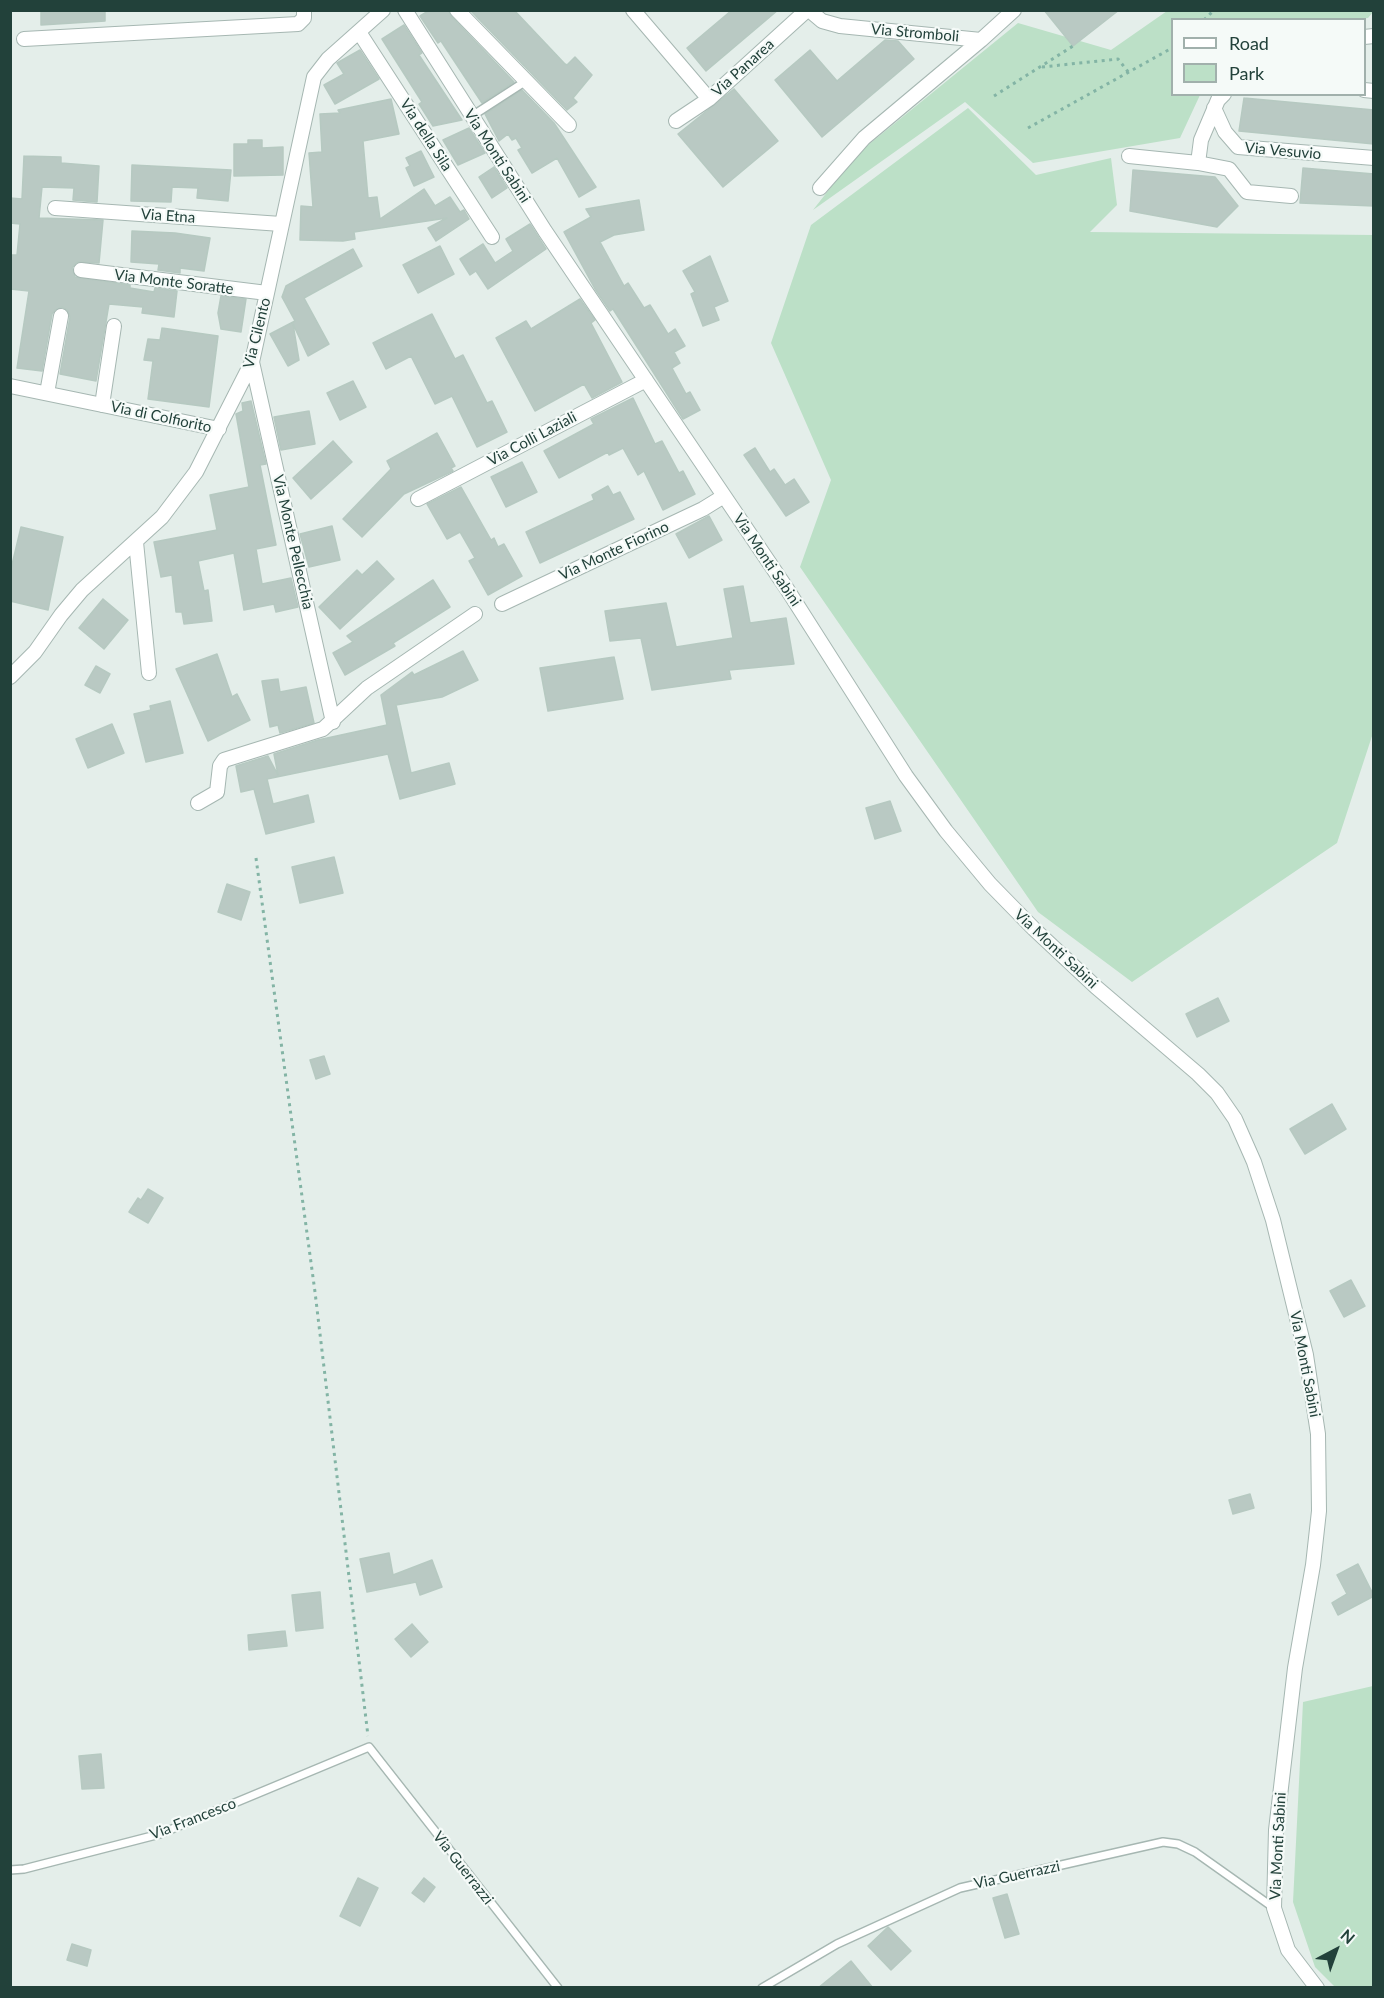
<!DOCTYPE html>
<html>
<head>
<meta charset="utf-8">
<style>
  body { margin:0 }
  #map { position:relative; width:1384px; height:1998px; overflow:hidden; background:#e4eeea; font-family:Lato,sans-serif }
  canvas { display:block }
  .frame { position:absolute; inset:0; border:12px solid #22413a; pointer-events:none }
  .legend { position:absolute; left:1171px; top:18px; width:195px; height:78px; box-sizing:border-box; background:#f5faf8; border:2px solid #a1b0ac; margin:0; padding:8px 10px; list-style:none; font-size:18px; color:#22413a }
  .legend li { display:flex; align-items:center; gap:12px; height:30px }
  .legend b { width:30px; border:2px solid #a1b0ac }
  .north { position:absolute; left:1306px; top:1920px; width:60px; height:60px; -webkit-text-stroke:4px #f5faf8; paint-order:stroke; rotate:41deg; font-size:16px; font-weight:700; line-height:24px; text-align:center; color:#22413a }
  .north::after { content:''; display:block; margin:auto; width:21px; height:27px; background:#22413a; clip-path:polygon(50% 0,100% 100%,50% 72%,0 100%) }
</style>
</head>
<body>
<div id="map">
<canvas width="1384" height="1998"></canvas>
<div class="frame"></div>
<ul class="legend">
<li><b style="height:8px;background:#fff"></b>Road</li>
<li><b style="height:16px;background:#bce0c7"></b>Park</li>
</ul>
<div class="north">N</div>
</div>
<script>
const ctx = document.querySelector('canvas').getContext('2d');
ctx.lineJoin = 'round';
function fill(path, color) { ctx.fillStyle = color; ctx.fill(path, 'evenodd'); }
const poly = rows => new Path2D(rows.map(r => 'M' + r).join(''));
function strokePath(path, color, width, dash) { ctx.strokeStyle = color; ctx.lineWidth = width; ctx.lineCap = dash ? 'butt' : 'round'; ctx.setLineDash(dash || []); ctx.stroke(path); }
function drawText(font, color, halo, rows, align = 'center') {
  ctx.font = font + ' Lato,sans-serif'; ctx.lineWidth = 4.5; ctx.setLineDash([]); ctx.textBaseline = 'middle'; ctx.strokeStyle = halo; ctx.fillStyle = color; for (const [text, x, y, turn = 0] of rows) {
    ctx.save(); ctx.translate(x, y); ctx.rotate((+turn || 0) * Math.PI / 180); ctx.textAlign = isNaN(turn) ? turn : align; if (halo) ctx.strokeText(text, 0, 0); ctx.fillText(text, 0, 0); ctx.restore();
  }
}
const green = poly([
  [1167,11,1373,12,1368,18,1358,19,1172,20,1172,94,1200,95,1180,138,1033,163,965,102,813,210,857,154,1018,23,1111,50],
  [968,108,1036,175,1111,158,1117,205,1090,232,1373,235,1373,733,1337,843,1132,982,1038,912,800,567,831,480,771,343,811,225],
  [1373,1686,1373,1987,1335,1987,1315,1967,1293,1902,1303,1702]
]);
const building = poly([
  [41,10,105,10,105,21,41,25,41,10],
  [430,10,448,10,451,16,514,82,482,103,441,41,438,43,420,16,430,10],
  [470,10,514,10,565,64,567,65,575,57,592,75,573,98,577,102,567,110,470,10],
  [732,10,778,10,706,71,687,48,732,10],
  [1044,10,1119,10,1073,46,1044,10],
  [404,25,422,53,419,55,462,120,433,126,419,104,422,102,382,39,404,25],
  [885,40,898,41,914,59,822,137,775,80,810,50,837,81,885,40],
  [360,50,379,79,335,104,324,85,344,74,337,63,360,50],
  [734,89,778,141,723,187,678,134,734,89],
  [522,90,554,123,596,187,579,197,557,158,532,173,518,150,522,148,516,138,512,140,508,134,499,141,485,114,522,90],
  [1244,98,1374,110,1374,144,1239,131,1244,98],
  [391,99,399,134,363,141,368,198,377,197,380,219,424,189,435,206,450,197,460,212,464,210,469,219,436,241,428,228,447,218,354,232,355,239,343,241,300,240,301,206,313,207,309,153,322,152,320,114,340,113,338,110,391,99],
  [469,128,485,153,458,165,443,140,469,128],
  [248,140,262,140,262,148,283,147,283,175,234,176,234,144,248,144,248,140],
  [421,151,434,177,414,186,406,168,410,166,406,158,421,151],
  [24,156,61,157,61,163,99,166,97,202,73,200,74,188,42,187,39,218,103,220,99,263,77,262,72,268,75,277,130,285,130,288,154,292,155,288,177,291,174,317,142,313,143,307,109,304,96,381,60,374,70,317,67,310,62,307,55,310,52,314,42,371,17,368,29,291,10,289,10,255,17,255,20,224,10,223,10,198,22,199,24,156],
  [132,165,231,170,228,201,197,198,198,188,172,187,171,202,131,201,132,165],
  [494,167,507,188,492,198,479,177,494,167],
  [1303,168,1374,174,1374,206,1300,203,1303,168],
  [1133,170,1215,177,1238,206,1217,227,1130,211,1133,170],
  [639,200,644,230,614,235,600,242,624,286,628,283,644,308,650,305,668,334,675,329,685,346,674,352,680,363,672,368,686,394,690,392,700,410,683,419,613,309,610,311,595,289,564,232,591,217,586,209,639,200],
  [530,224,546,249,488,289,476,271,470,275,460,259,483,244,495,263,513,251,506,239,530,224],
  [132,231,175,233,210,238,204,271,180,268,180,273,158,270,159,264,131,262,132,231],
  [440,246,454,274,418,293,403,265,440,246],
  [353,249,362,266,304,298,329,344,308,356,293,324,299,360,288,366,270,334,295,321,282,297,286,286,353,249],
  [710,256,728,301,714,307,719,320,703,326,691,294,695,292,683,271,710,256],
  [221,296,246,299,241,332,221,329,218,313,221,296],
  [580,299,595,320,591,323,622,382,592,398,584,384,535,411,496,338,526,321,531,329,580,299],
  [432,314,455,359,463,355,487,403,492,401,507,432,477,447,452,396,435,404,411,356,386,369,373,343,432,314],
  [162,328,218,336,209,407,148,399,153,361,144,360,148,339,160,340,162,328],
  [353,381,366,407,340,420,327,393,353,381],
  [633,398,655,444,662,441,679,473,683,471,695,494,663,510,644,471,638,475,623,448,609,455,608,452,559,478,544,451,594,424,591,419,633,398],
  [251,401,266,464,260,465,276,545,256,549,262,584,291,578,298,607,276,612,274,604,244,610,234,553,198,561,204,591,208,590,212,621,184,624,182,612,176,612,172,575,161,577,154,542,217,530,210,495,249,487,236,414,243,411,242,403,251,401],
  [309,411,315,444,281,450,274,417,309,411],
  [437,433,455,466,451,468,453,471,404,494,362,537,343,519,391,469,387,461,437,433],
  [333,441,352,462,311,499,293,478,333,441],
  [755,448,770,472,774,469,785,485,794,479,809,502,786,516,744,455,755,448],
  [522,462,537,492,506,507,491,477,522,462],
  [608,486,613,495,620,492,634,519,540,563,526,532,594,500,592,495,608,486],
  [461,487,491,540,494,538,498,547,504,544,522,576,488,595,469,561,475,558,460,532,447,539,427,504,461,487],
  [709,516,722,540,689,558,676,534,709,516],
  [332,526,340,560,309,567,300,534,332,526],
  [21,527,63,537,48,610,10,601,10,573,21,527],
  [377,561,394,579,340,629,319,607,357,570,362,575,377,561],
  [433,580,450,607,393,643,395,646,345,675,333,653,353,642,347,636,433,580],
  [743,586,750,623,786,618,794,664,729,670,731,679,652,690,641,638,610,641,605,611,666,603,676,647,733,638,724,589,743,586],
  [103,599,128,620,104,649,79,628,103,599],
  [463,651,478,680,442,697,396,705,411,773,449,763,455,784,400,799,388,754,267,779,273,804,308,795,314,822,266,834,254,789,241,792,236,766,268,756,278,775,274,754,318,740,387,725,381,695,412,672,414,675,463,651],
  [217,654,232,697,237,694,250,720,208,741,176,669,217,654],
  [614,657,623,699,548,711,540,668,614,657],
  [96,666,110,674,100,693,85,685,96,666],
  [278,679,280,692,306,687,314,723,280,733,278,725,270,727,262,681,278,679],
  [170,701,183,753,146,762,134,714,151,710,150,706,170,701],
  [112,724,124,753,88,768,76,739,112,724],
  [890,801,901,831,875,839,866,808,890,801],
  [334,857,343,893,300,903,292,867,334,857],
  [227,884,250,892,241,920,218,912,227,884],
  [1218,998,1229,1021,1197,1037,1186,1014,1218,998],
  [324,1056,330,1074,316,1079,310,1060,324,1056],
  [1332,1104,1346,1129,1305,1154,1290,1129,1332,1104],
  [148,1189,163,1198,148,1223,129,1212,138,1198,141,1200,148,1189],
  [1351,1280,1365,1306,1344,1317,1330,1291,1351,1280],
  [1250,1494,1254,1508,1233,1514,1229,1500,1250,1494],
  [389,1553,393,1575,432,1560,442,1587,420,1595,416,1582,367,1592,360,1559,389,1553],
  [1358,1564,1374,1596,1338,1615,1332,1603,1347,1594,1337,1575,1358,1564],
  [320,1592,323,1628,296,1631,292,1595,320,1592],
  [412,1624,428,1642,411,1657,395,1639,412,1624],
  [285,1631,287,1646,249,1650,248,1635,285,1631],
  [101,1754,104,1788,82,1789,79,1756,101,1754],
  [358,1878,378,1888,360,1926,340,1916,358,1878],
  [424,1878,435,1887,424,1902,412,1893,424,1878],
  [1007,1894,1019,1934,1005,1938,993,1898,1007,1894],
  [888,1927,911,1951,891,1970,868,1946,888,1927],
  [72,1944,91,1950,87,1966,67,1960,72,1944],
  [851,1961,873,1988,818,1988,851,1961]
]);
const path = poly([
  [1204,20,1214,10],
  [1042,67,1118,59,1129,73],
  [994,96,1073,46],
  [1028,128,1172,48],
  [256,858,315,1292,368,1736]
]);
const lane = poly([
  [472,116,526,81],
  [10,1870,24,1869,160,1834,369,1747,558,1988],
  [762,1988,837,1944,960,1888,1163,1842,1178,1844,1195,1852,1274,1908]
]);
const street = poly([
  [405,10,545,231,787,589,906,776,946,831,990,884,1034,929,1096,987,1198,1074,1217,1093,1235,1119,1254,1162,1273,1220,1306,1355,1318,1434,1319,1511,1313,1565,1295,1668,1276,1830,1274,1908,1288,1950,1317,1988],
  [457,10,569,125],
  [633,10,709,99],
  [809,10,822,21,840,26,981,40,1014,10],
  [359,32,492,237],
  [1364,37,1374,36],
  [24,39,298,24,304,18,304,10],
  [1364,90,1374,91],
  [1214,108,1225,132,1238,147,1374,158],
  [676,121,709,99,807,10],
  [1129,156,1198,163,1201,140,1218,100,1224,94],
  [1198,163,1229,169,1247,192,1291,196],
  [820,188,864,138,981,40],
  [55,208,281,224],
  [81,270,267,293],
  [252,362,333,722],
  [10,386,219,429],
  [47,393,61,316],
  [102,405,114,326],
  [418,499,646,380],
  [136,542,149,673],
  [502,604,703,509,724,496],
  [10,677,35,652,61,615,82,590,162,517,196,472,252,362,314,77,328,59,383,10],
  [198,803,217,792,220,766,224,760,323,729,367,688,475,614]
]);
const streetNames = [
  ["Via Stromboli",915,33,5],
  ["Via Panarea",743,68,-42],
  ["Via della Sila",426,135,57],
  ["Via Vesuvio",1283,151,5],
  ["Via Monti Sabini",497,156,57],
  ["Via Etna",168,216,4],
  ["Via Monte Soratte",174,282,7],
  ["Via Cilento",257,333,-76],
  ["Via di Colfiorito",161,417,12],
  ["Via Colli Laziali",532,439,-28],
  ["Via Monte Pellecchia",293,542,77],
  ["Via Monte Fiorino",614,551,-25],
  ["Via Monti Sabini",767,560,56],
  ["Via Monti Sabini",1056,949,43],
  ["Via Monti Sabini",1305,1364,79],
  ["Via Francesco",193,1819,-21],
  ["Via Monti Sabini",1278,1846,-87],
  ["Via Guerrazzi",463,1868,52],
  ["Via Guerrazzi",1017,1875,-12]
];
fill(green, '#bce0c7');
fill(building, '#b9c9c3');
strokePath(building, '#b6c9c1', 1.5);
strokePath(lane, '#a6b7b2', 10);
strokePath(street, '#a6b7b2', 16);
strokePath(path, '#83b4a5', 3, [3, 4.5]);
strokePath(lane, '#fff', 7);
strokePath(street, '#fff', 14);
drawText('15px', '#22413a', '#f5faf8', streetNames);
</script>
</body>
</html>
